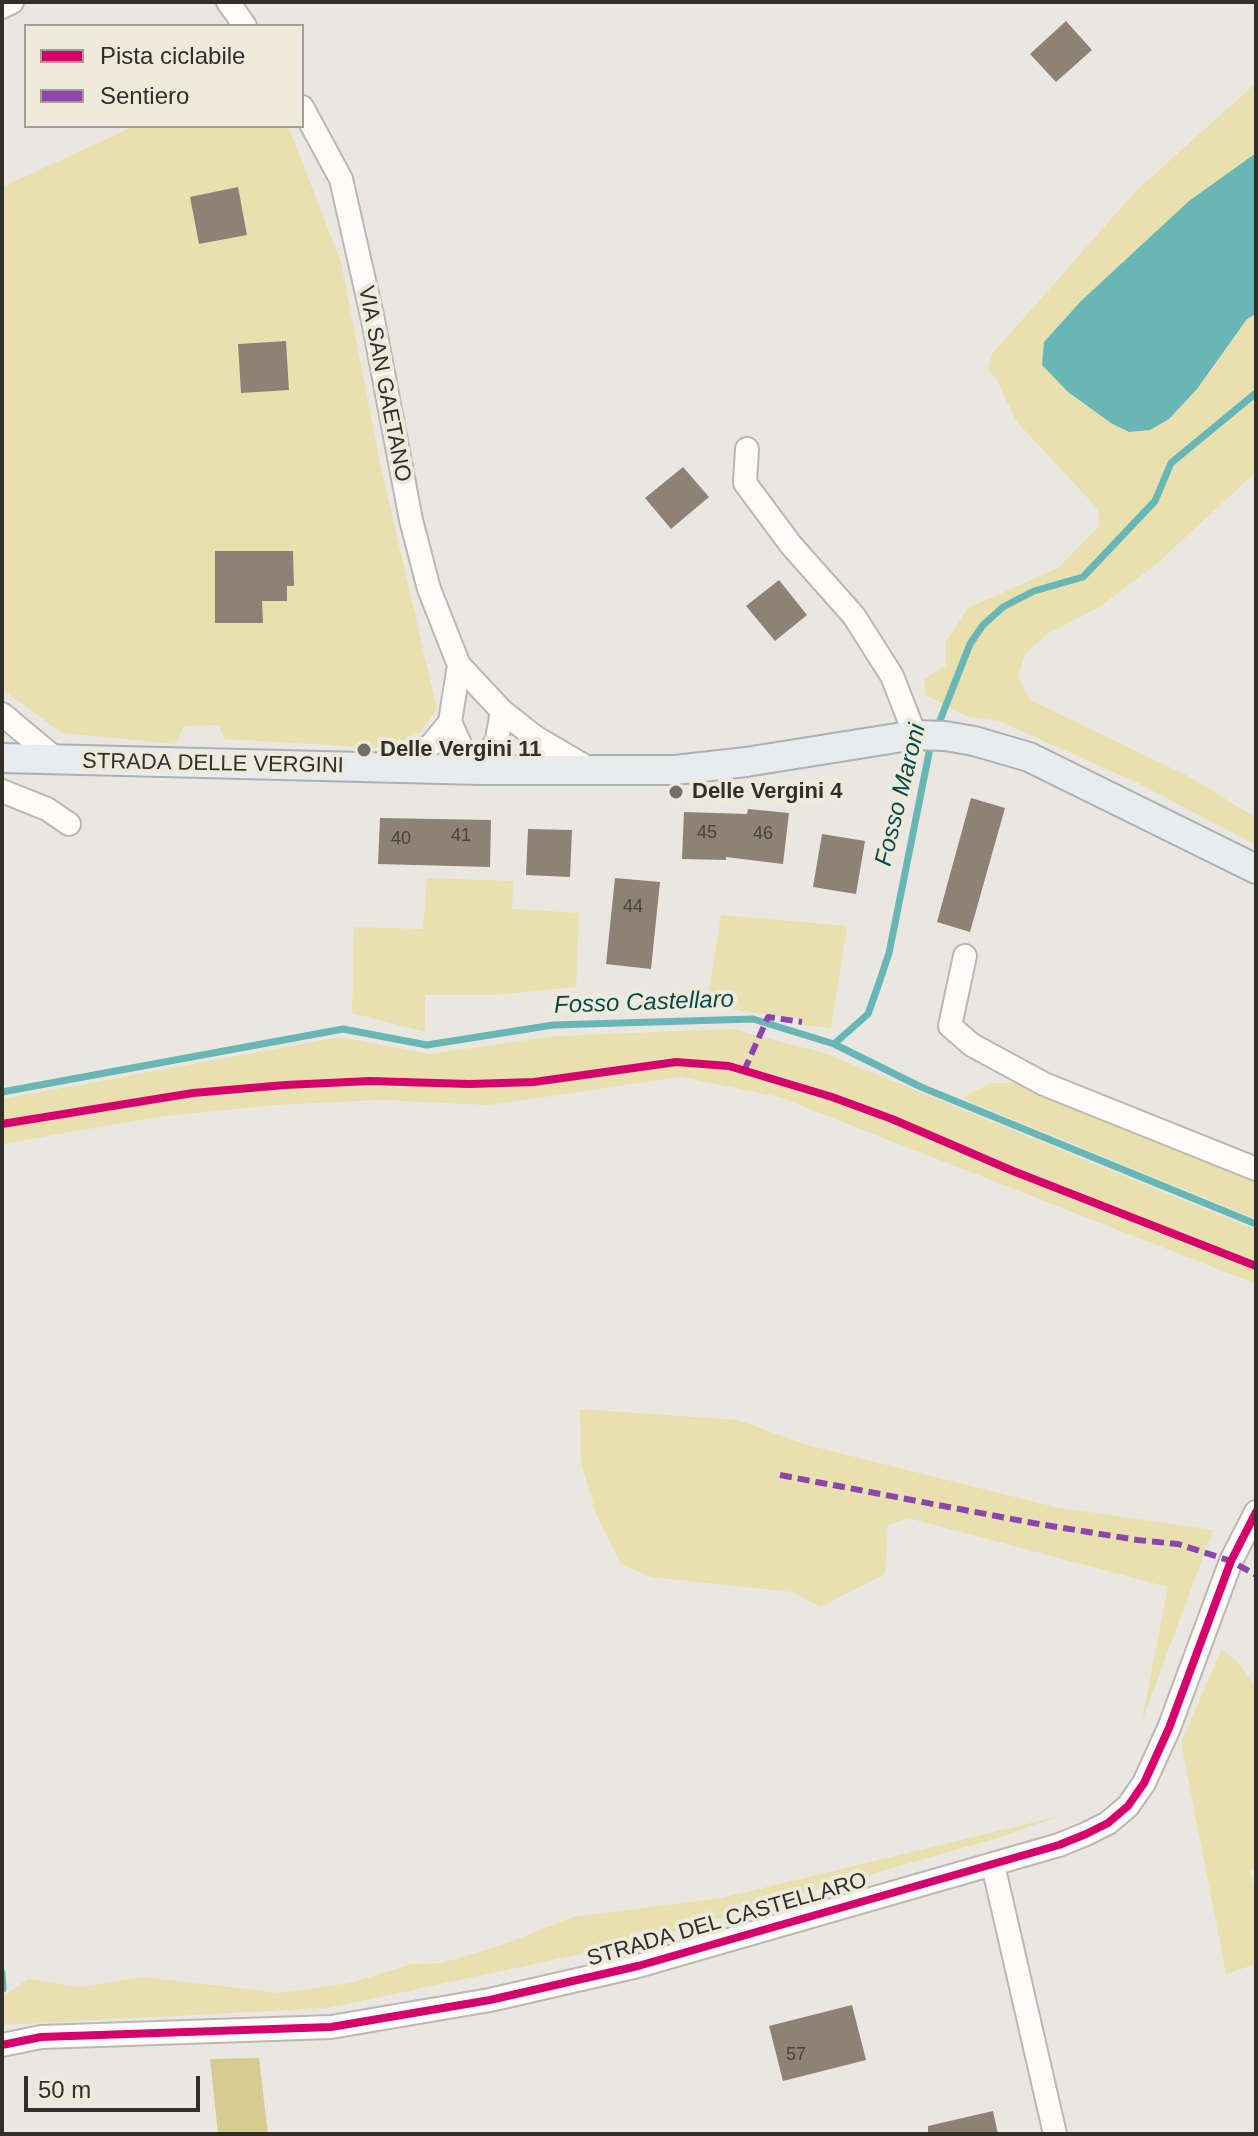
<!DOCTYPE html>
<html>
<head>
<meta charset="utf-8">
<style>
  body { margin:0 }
  #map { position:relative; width:1258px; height:2136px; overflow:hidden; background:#e9e7e0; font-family:Helvetica,sans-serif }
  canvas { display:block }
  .frame { position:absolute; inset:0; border:4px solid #302f2a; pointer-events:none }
  .legend { position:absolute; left:24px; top:24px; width:280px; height:104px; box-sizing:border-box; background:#edeadc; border:2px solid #a19f95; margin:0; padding:10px 14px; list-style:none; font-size:24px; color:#302f2a }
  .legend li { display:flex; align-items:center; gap:16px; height:40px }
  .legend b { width:40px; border:2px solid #a19f95 }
  .scale { position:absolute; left:24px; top:2076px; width:176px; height:36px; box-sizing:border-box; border:4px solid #302f2a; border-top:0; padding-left:10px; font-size:24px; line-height:28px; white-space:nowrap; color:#302f2a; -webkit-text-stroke:6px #edeadc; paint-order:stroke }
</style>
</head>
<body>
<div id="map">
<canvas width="1258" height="2136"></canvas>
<div class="frame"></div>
<ul class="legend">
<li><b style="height:10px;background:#d6006c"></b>Pista ciclabile</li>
<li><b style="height:10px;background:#8e44ad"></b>Sentiero</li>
</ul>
<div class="scale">50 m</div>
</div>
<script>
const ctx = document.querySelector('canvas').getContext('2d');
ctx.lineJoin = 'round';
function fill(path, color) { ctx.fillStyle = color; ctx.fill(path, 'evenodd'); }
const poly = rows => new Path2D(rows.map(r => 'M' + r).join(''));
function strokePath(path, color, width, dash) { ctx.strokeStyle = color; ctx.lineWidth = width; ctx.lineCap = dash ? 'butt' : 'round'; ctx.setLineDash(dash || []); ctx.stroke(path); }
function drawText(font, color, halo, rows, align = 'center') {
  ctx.font = font + ' Helvetica,sans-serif'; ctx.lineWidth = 8; ctx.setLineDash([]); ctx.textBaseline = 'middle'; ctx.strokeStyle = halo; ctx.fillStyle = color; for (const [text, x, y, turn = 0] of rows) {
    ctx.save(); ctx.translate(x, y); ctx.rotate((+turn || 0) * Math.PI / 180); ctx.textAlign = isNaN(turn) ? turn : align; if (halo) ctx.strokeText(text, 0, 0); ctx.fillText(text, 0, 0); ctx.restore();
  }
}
const green = poly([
  [1256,83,1256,153,1247,161,1068,392,1111,423,1129,432,1196,389,1247,319,1256,314,1256,472,1154,566,1098,608,1047,634,1025,654,1018,677,1030,700,1190,777,1256,818,1256,845,1138,783,999,721,966,716,926,695,924,679,946,665,946,642,968,608,1058,568,1100,525,1098,509,1016,421,996,378,988,370,992,354,1136,191],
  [135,126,288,126,341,262,380,463,437,709,421,731,403,742,380,748,224,739,219,725,184,726,176,744,62,733,2,689,2,187],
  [237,188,247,235,199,244,190,197],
  [286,341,289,389,241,392,238,344],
  [293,551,294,586,287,586,287,601,262,601,262,622,215,623,215,552],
  [427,878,513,881,512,909,579,913,576,987,494,995,425,995,425,1032,352,1013,354,927,423,929],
  [721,915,847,926,831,1028,801,1025,802,1019,707,1006],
  [733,1029,827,1054,1256,1230,1256,1284,779,1097,680,1077,489,1105,382,1100,275,1105,157,1117,2,1144,2,1099,340,1037,429,1054,555,1036],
  [991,1083,1023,1083,1256,1176,1256,1219,961,1098],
  [580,1409,738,1420,807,1445,1055,1507,1213,1530,1141,1724,1168,1587,908,1518,888,1525,885,1574,821,1607,792,1592,651,1577,621,1564,597,1516,581,1463],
  [1222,1649,1238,1662,1254,1684,1256,1695,1256,1868,1249,1870,1256,1893,1256,1964,1226,1974,1181,1742],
  [1060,1816,1000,1837,637,1942,328,2008,2,2025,2,1997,28,1979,79,1987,145,1977,279,1993,350,1983,412,1964,442,1963,499,1946,573,1917,722,1898]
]);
const forest = poly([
  [259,2058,268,2134,218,2134,210,2059]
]);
const water = poly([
  [1256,153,1256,314,1247,319,1197,389,1169,419,1150,430,1129,432,1111,423,1068,392,1042,365,1044,342,1081,301,1189,201]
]);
const stream = poly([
  [937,728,970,644,983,625,1003,607,1034,591,1083,577,1155,501,1171,463,1256,393],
  [834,1044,868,1014,879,983,889,953,931,743],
  [2,1092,343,1029,427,1045,553,1025,753,1019,834,1044,921,1087,1256,1224],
  [2,1973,3,1989]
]);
const building = poly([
  [1066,21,1092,50,1056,82,1030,54],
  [238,187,247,235,199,244,190,197],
  [286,341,289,390,241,393,238,344],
  [683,467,709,497,671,529,645,498],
  [215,551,293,551,294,586,287,586,287,601,262,601,263,623,215,623],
  [779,580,807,615,775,641,746,606],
  [971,798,1005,808,970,932,937,922],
  [748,809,789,813,783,864,726,857,726,860,682,859,684,812,747,814],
  [380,818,491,820,490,867,378,864],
  [528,829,572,830,570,877,526,875],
  [822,834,865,841,856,894,813,887],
  [615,878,660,882,651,969,606,964],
  [852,2005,866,2060,783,2081,769,2026],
  [993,2111,998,2134,928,2134,928,2126]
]);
const minor = poly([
  [228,2,245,26],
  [2,7,12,2],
  [302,107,341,179,373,320,411,520,429,589,459,665,502,711,535,737,593,771],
  [747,449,745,483,791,545,854,616,892,676,915,735],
  [2,714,57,760],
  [450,722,461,746,481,770,497,739,502,711],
  [402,768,433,743,450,722,459,665],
  [2,791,47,809,69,824],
  [965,956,950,1026,972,1045,1044,1084,1256,1169],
  [993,1865,1055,2134],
  [2,2045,41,2037,331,2027,490,2000,638,1966,1059,1845,1086,1834,1108,1823,1128,1806,1144,1783,1169,1728,1231,1561,1256,1512]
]);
const major = poly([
  [2,758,481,770,675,770,746,762,915,735,945,736,974,741,1029,757,1256,869]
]);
const quiet = poly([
  [744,1071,768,1017,802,1022],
  [780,1475,1033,1523,1137,1540,1178,1544,1231,1561,1256,1575]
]);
const cycleway = poly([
  [2,1124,193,1093,285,1085,370,1081,469,1084,534,1082,676,1062,729,1066,832,1097,892,1119,1013,1171,1256,1266],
  [2,2045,41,2037,331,2027,490,2000,638,1966,1059,1845,1086,1834,1108,1823,1128,1806,1144,1783,1169,1728,1231,1561,1256,1512]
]);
const markers = [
  [364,750,8,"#716f6a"],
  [676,792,8,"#716f6a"]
];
const numberNames = [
  ["45",707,833],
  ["46",763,834],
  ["41",461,836],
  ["40",401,839],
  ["44",633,907],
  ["57",796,2055]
];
const streetNames = [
  ["VIA SAN GAETANO",384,384,79],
  ["STRADA DELLE VERGINI",213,764,1],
  ["STRADA DEL CASTELLARO",727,1920,-16]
];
const poiNames = [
  ["Delle Vergini 11",380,750],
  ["Delle Vergini 4",692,792]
];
const waterNames = [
  ["Fosso Maroni",901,795,-76],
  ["Fosso Castellaro",644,1003,-2]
];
fill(green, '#e9e0b0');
fill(forest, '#d6cc91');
fill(water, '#68b7b6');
strokePath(stream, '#68b7b6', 7);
fill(building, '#8e8176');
strokePath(minor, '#bab8b3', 26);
strokePath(major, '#acb1b5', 32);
strokePath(minor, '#fcfbfa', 22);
strokePath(major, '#e9ecef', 28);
strokePath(quiet, '#8e44ad', 6, [12, 6]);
strokePath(cycleway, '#d6006c', 8);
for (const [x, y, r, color] of markers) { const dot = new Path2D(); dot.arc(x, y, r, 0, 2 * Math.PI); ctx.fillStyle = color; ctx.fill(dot); strokePath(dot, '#edeadc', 3); }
drawText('18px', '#48443d', null, numberNames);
drawText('22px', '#302f2a', '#edeadc', streetNames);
drawText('bold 22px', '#302f2a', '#edeadc', poiNames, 'left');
drawText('italic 24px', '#084b4c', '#edeadc', waterNames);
</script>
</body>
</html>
